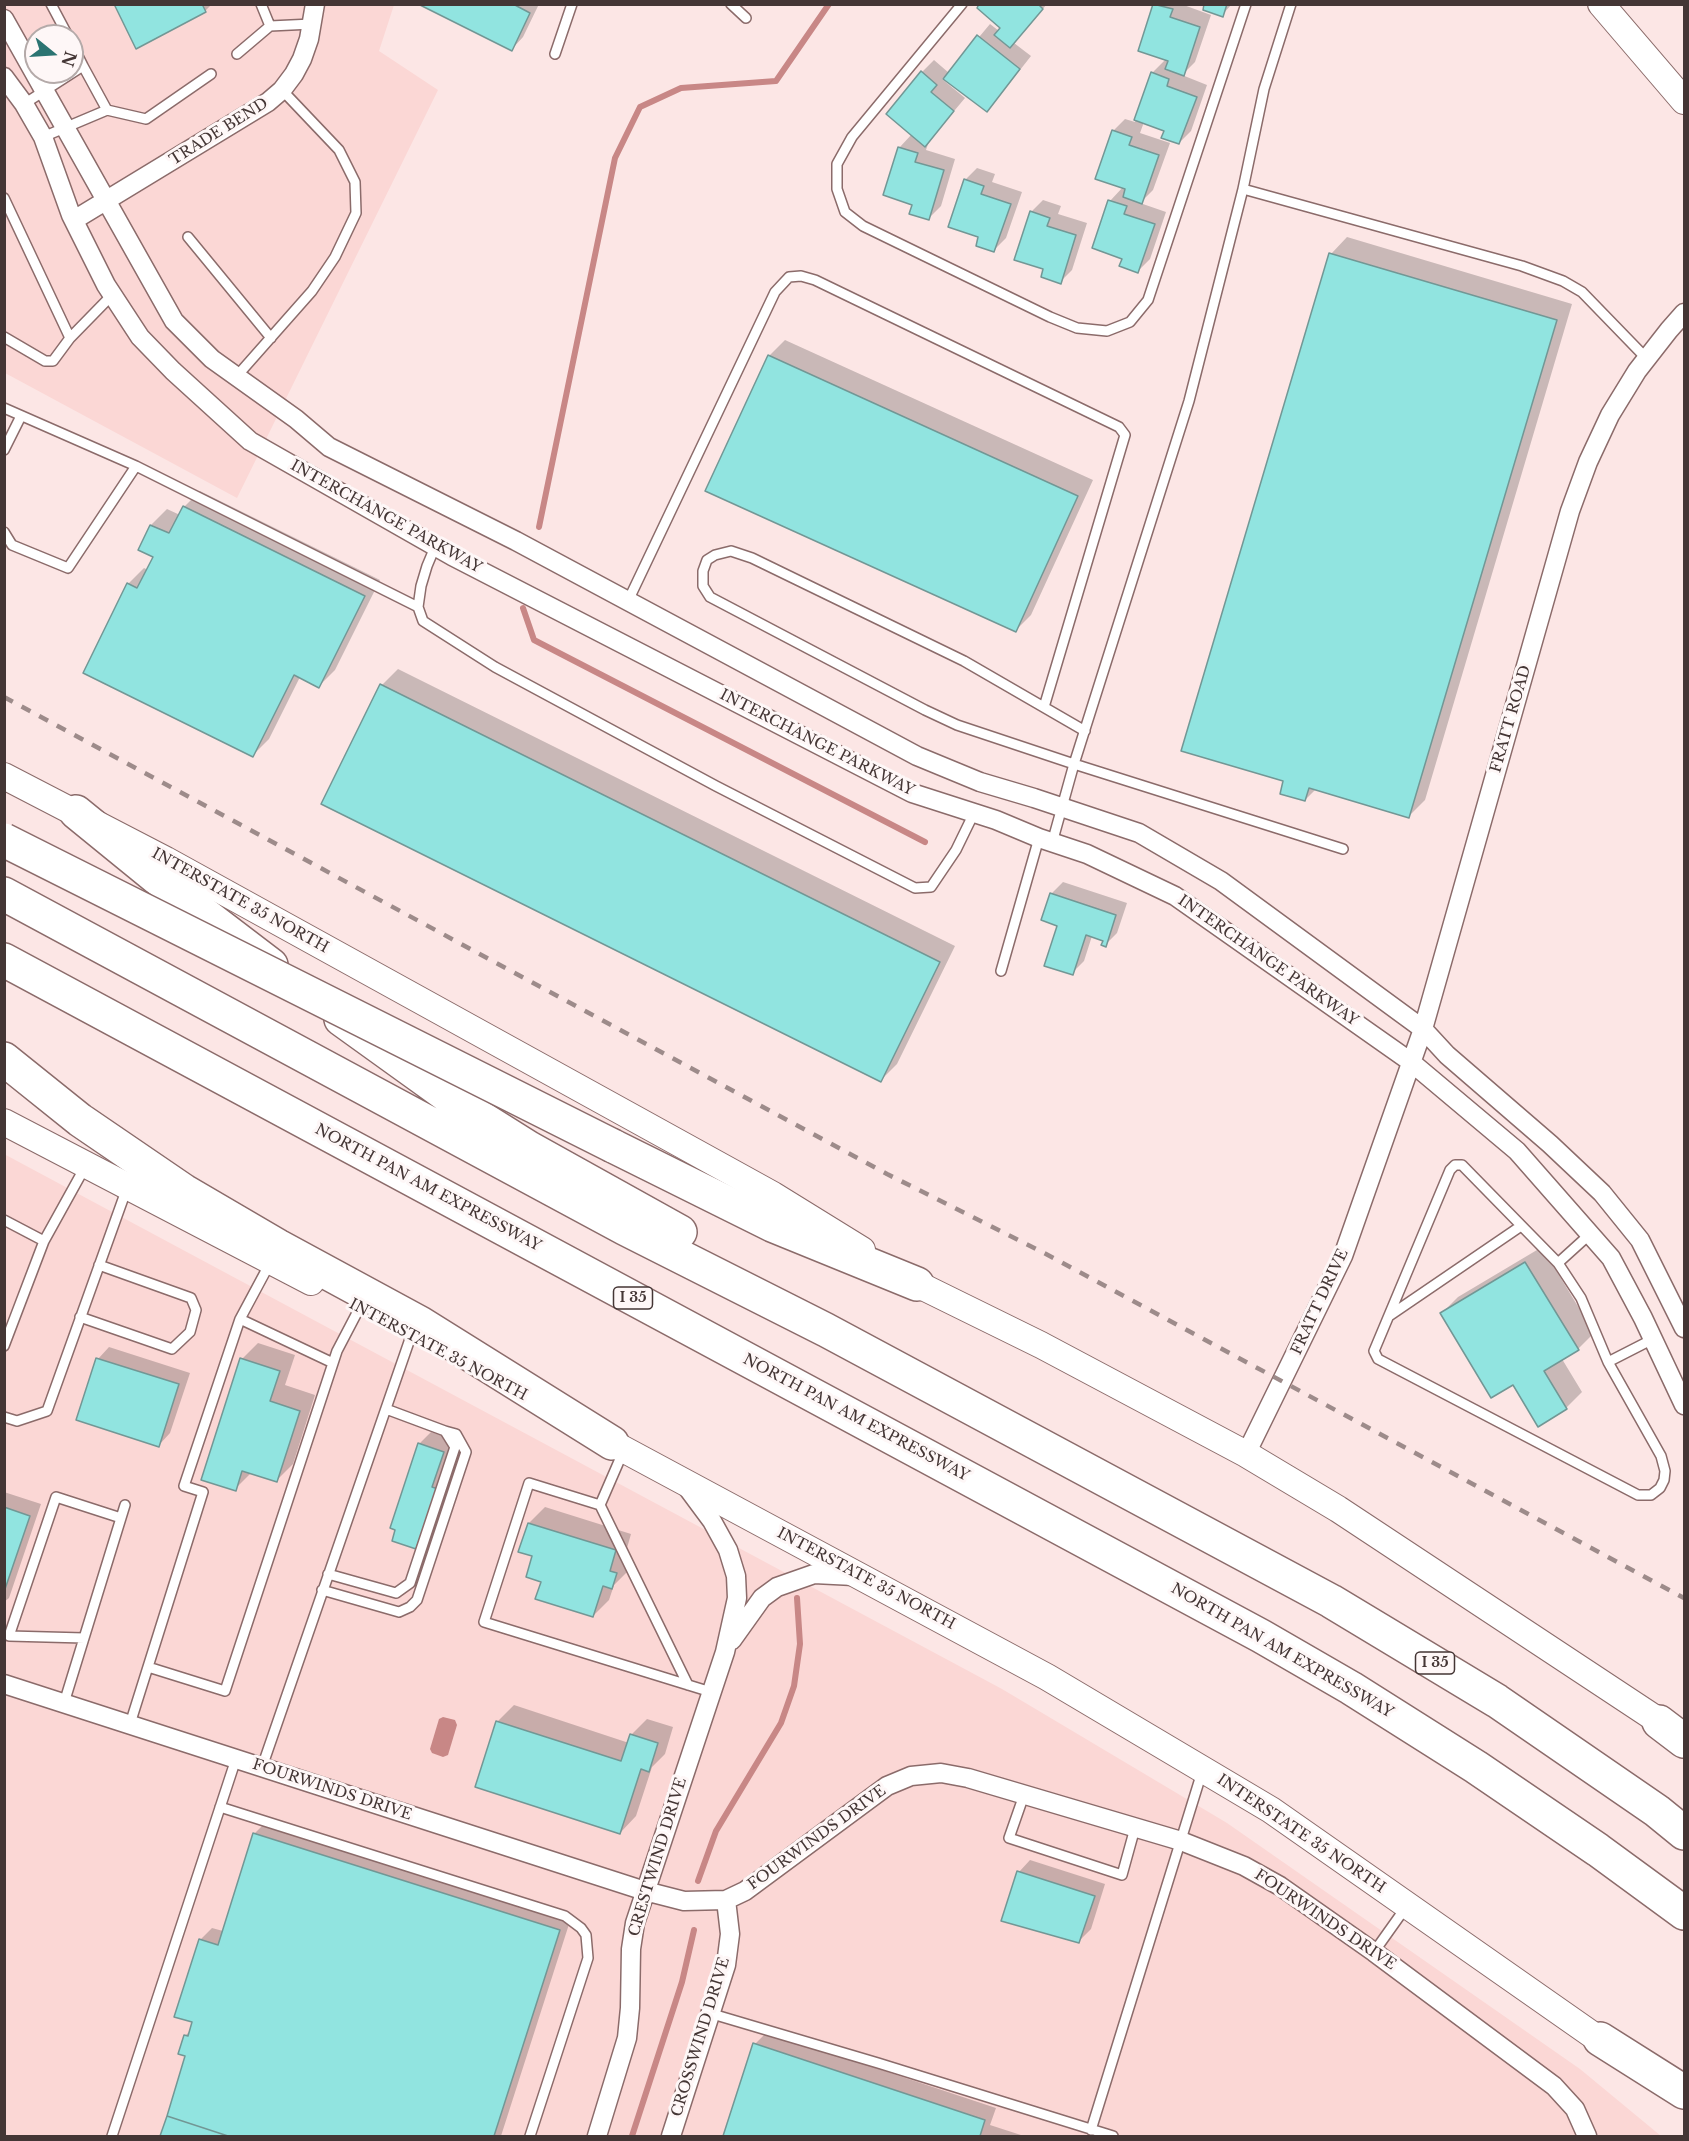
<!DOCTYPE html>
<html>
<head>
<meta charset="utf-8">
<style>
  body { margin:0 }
  #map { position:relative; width:1689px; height:2141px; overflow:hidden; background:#fce6e5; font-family:"Libre Baskerville",serif }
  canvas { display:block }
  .frame { position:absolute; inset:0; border:6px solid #443635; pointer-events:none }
  .north { position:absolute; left:24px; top:24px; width:60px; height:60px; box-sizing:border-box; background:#fef7f7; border:2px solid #b4aaa9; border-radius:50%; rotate:108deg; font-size:16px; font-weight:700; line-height:24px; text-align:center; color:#443635 }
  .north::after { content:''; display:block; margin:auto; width:21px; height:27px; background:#2b7472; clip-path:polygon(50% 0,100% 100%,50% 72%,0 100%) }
</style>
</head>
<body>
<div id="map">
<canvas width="1689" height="2141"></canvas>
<div class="frame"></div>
<div class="north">N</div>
</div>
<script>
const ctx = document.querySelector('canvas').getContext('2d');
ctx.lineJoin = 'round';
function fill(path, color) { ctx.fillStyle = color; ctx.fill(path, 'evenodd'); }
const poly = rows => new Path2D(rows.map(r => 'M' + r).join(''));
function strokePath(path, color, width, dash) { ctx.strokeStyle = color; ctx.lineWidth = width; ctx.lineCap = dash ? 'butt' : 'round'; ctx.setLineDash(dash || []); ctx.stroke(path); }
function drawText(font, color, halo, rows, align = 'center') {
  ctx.font = font + ' "Libre Baskerville",serif'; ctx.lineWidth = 6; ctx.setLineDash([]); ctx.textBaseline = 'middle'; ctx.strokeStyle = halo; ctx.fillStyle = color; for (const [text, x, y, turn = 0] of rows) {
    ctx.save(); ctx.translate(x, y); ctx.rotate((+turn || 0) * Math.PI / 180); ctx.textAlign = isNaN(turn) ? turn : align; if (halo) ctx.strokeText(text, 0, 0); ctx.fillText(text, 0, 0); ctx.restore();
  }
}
const built = poly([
  [4,5,394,5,379,51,438,90,237,498,5,373],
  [36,36,72,36,72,72,36,72],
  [4,1154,1002,1689,1227,1823,1580,2069,1661,2136,5,2136]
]);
const water = poly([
  [443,1717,455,1720,457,1725,448,1755,443,1757,432,1753,430,1749,439,1719]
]);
const shadow = poly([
  [115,4,212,4,205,11],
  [421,4,539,4,523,37,512,49],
  [981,4,1047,4,1014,43,1031,56,998,98,986,110,944,77,942,79,965,98,929,141,926,150,955,159,941,206,929,218,914,204,899,148,912,134,922,72,934,60,949,73,990,24,999,31,1002,27],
  [1155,4,1181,4,1211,15,1195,62,1182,75,1207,85,1191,131,1179,143,1166,130,1144,122,1140,133,1170,143,1153,190,1140,203,1166,212,1150,259,1138,271,1124,258,1110,201,1123,187,1113,131,1125,119,1135,122,1152,73,1166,59],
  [1206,4,1232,4,1222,15],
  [977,168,995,174,992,182,1022,192,1006,238,994,250,980,236,965,180],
  [1043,200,1061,206,1058,214,1087,223,1072,270,1060,282,1045,268,1031,212],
  [1347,237,1572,304,1425,800,1409,816,1316,789,1305,800,1285,780,1331,254],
  [785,340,1093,480,1031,615,1015,631,769,356],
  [200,491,380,580,335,670,319,686,300,677,269,739,253,755,128,584,144,568,148,570,155,557,140,549,151,525,167,509,180,515,184,507],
  [398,669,955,946,897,1064,881,1080,323,803,382,685],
  [1063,882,1127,903,1117,933,1105,945,1105,940,1092,936,1084,961,1072,973,1051,894],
  [1542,1247,1594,1333,1578,1349,1562,1359,1582,1392,1566,1408,1442,1313,1458,1297],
  [258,1343,295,1355,285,1385,315,1395,293,1464,277,1480,252,1472,235,1489,242,1359],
  [109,1347,190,1373,170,1433,159,1445,98,1359],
  [431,1432,455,1440,428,1535,416,1547,419,1444],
  [4,1492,41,1504,9,1598,4,1602],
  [545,1507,631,1534,625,1555,632,1557,628,1571,614,1585,609,1600,593,1616,543,1581,534,1555,529,1523],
  [514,1705,629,1743,631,1735,647,1719,673,1727,665,1754,652,1767,636,1816,620,1833,477,1786,498,1721],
  [267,1821,571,1918,501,2136,161,2136,187,2055,185,2036,191,2030,200,1940,212,1928,223,1931,255,1833],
  [1030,1860,1105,1884,1091,1929,1079,1941,1019,1872],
  [767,2032,996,2108,990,2125,1024,2136,724,2136,755,2044]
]);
const stream = poly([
  [539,527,615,158,640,107,681,88,776,81,829,4],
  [523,608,534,640,925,842],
  [698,1881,716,1831,781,1723,794,1686,800,1644,797,1598],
  [632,2136,682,1982,694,1930]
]);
const building = poly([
  [114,4,202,4,206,12,136,49,114,4],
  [418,4,513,4,530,13,512,51,418,4],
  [979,4,1038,4,1043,9,1010,48,994,35,1000,28,977,8,979,4],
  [1153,4,1173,9,1170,17,1200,27,1184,76,1165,69,1168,61,1138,51,1153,4],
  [1204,4,1227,4,1223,17,1203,10,1204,4],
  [977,35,1020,69,987,112,943,79,977,35],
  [921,71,937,85,931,92,954,111,925,147,886,114,921,71],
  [1151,72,1169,79,1167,86,1197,97,1179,144,1161,138,1164,131,1134,120,1151,72],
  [1112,130,1132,137,1129,145,1159,155,1142,204,1123,197,1125,189,1095,179,1112,130],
  [898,147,918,153,915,162,944,170,929,220,909,214,912,205,883,195,898,147],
  [964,179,984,186,981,194,1011,204,994,252,976,246,978,237,948,227,964,179],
  [1108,200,1127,206,1124,214,1155,224,1138,273,1119,266,1122,259,1092,248,1108,200],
  [1030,211,1050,218,1047,226,1076,235,1061,284,1041,277,1043,269,1014,260,1030,211],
  [1329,253,1557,320,1409,818,1309,788,1305,801,1280,794,1283,781,1181,751,1329,253],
  [768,355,1078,496,1016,632,705,491,768,355],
  [183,506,365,596,319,688,294,675,253,757,83,673,127,583,137,588,153,557,138,550,150,525,169,533,183,506],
  [380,684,940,962,881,1082,321,804,380,684],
  [1050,893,1116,915,1106,947,1101,945,1103,941,1086,935,1073,975,1044,966,1057,926,1041,920,1050,893],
  [1525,1262,1579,1350,1544,1371,1567,1409,1538,1427,1513,1385,1491,1398,1440,1313,1525,1262],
  [96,1358,179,1384,159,1447,76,1420,96,1358],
  [240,1358,280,1371,270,1401,300,1411,277,1482,242,1471,236,1491,201,1480,240,1358],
  [418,1443,444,1452,432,1487,438,1489,416,1549,392,1541,395,1530,390,1528,418,1443],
  [4,1507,30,1516,4,1592,4,1507],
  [528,1523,616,1550,610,1571,617,1573,612,1589,603,1586,593,1617,535,1599,541,1582,526,1577,532,1556,518,1552,528,1523],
  [496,1721,621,1761,630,1734,658,1743,649,1772,641,1769,620,1834,475,1787,496,1721],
  [253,1833,560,1930,494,2136,228,2136,167,2116,185,2056,178,2054,184,2035,188,2036,192,2022,174,2017,199,1939,218,1945,253,1833],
  [1017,1871,1095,1896,1079,1943,1001,1921,1017,1871],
  [753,2043,985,2120,980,2136,723,2136,753,2043],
  [167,2116,228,2136,160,2136,167,2116]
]);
const lane = poly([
  [51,4,68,36],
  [261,4,270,26],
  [731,4,746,18],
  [962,4,852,137,837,164,837,189,845,212,863,226,1050,317,1077,328,1107,331,1130,322,1148,300,1246,4],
  [237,54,270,26,312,24],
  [555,54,572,4],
  [83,66,107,110],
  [24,104,83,66,72,44],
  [43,137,107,110,146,119,211,74],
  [1243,189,1522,266,1563,281,1582,292,1647,359],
  [4,198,70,338],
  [188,237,271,338],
  [4,337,45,361,53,361,70,338,113,294],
  [236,377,312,291,335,257,356,213,355,182,339,150,282,90],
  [4,408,136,466,418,607],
  [4,450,21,416],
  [4,532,12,545,68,568,136,466],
  [435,547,427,566,421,586,418,607,423,621,495,667,716,786,915,888,931,887,956,850,974,813],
  [628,601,775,292,789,277,801,276,815,280,1119,427,1125,435,1044,707],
  [1085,731,964,661,752,558,731,551,715,555,707,560,703,571,703,586,710,597,925,710,957,725,1074,764,1343,849],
  [1052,843,1074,764,1189,401,1243,189,1264,89,1291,4],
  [1001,971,1039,838],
  [4,1220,44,1241,85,1167],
  [1590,1234,1558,1263,1462,1165,1455,1165,1450,1170,1374,1351,1378,1359,1638,1495,1651,1495,1660,1488,1664,1480,1665,1471,1661,1456,1608,1362,1653,1339],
  [1558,1263,1581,1298,1608,1362],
  [1389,1316,1521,1226],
  [80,1317,172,1349,190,1332,196,1310,191,1298,99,1265],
  [240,1319,333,1363],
  [4,1346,44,1241],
  [4,1417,17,1421,47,1411,127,1188],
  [623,1452,600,1505,529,1483,484,1622,711,1692],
  [600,1505,688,1685],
  [328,1574,396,1593,410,1583,455,1447,445,1431,386,1409],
  [322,1590,399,1612,410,1607,417,1600,466,1452,456,1434,445,1431],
  [84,1638,9,1636,56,1497,121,1518],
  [148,1667,225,1691,337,1351,360,1307],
  [64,1703,125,1505],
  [130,1724,203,1492,184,1486,240,1319,270,1263],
  [262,1767,411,1336],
  [1024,1795,1009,1838,1122,1875,1135,1828],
  [220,1807,565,1916,581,1928,586,1935,588,1958,530,2136],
  [1374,1952,1406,1907],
  [709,2013,878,2063,1113,2136],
  [1091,2130,1202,1772],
  [112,2136,236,1759]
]);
const street = poly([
  [4,19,174,321,212,359,296,419,329,447,516,541,917,756,980,782,1034,798,1139,833,1221,881,1423,1029,1447,1055,1550,1144,1602,1193,1640,1240,1684,1328],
  [4,77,24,104,43,137,71,215,106,285,140,337,173,371,250,441,452,556,912,793,996,820,1039,838,1087,854,1175,896,1411,1062,1517,1151,1611,1258,1643,1318,1684,1405],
  [74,220,268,102,282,90,294,74,302,59,309,39,315,4],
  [1246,1454,1343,1256,1423,1029,1570,511,1588,462,1610,415,1637,371,1669,330,1684,313],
  [732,1640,762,1598,777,1587,814,1574,854,1576],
  [4,1684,645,1891,684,1901,726,1900,745,1891,887,1786,911,1776,941,1773,968,1778,1181,1841,1244,1866,1280,1886,1374,1952,1554,2086,1575,2109,1587,2136],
  [597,2136,627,2038,630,2008,631,1949,635,1923,725,1652,737,1598,736,1576,728,1550,712,1521,686,1486],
  [671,2136,726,1965,730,1934,726,1900]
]);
const secondary = poly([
  [1601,4,1684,101],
  [4,776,166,860,773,1195,862,1250],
  [4,1122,311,1282],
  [900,1274,917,1284,1041,1345,1246,1454,1338,1509,1674,1731],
  [597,1435,1047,1677,1271,1810,1614,2050]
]);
const highway = poly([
  [76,812,157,878,271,965],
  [4,894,624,1228,826,1330,1331,1601,1497,1701,1657,1811,1684,1833],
  [4,960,1261,1636,1351,1688,1476,1767,1598,1850,1684,1913],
  [341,1019,459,1104,529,1148,680,1232],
  [4,1059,80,1120,184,1191,278,1246,420,1323,612,1443],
  [613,1146,772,1225,917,1284],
  [1659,1722,1684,1741],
  [1600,2039,1684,2092]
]);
const rail = poly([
  [4,697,887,1174,1046,1254,1684,1598]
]);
const highwayBridge = poly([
  [4,840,613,1146]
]);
const shields = [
  [633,1298,39],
  [1435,1663,39]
];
const shieldNames = [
  ["I 35",633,1298],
  ["I 35",1435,1663]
];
const streetNames = [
  ["TRADE BEND",219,132,-32],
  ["INTERCHANGE PARKWAY",386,517,29],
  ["FRATT ROAD",1511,719,-74],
  ["INTERCHANGE PARKWAY",817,743,27],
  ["INTERSTATE 35 NORTH",240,901,29],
  ["INTERCHANGE PARKWAY",1268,961,35],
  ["NORTH PAN AM EXPRESSWAY",428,1188,28],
  ["FRATT DRIVE",1320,1302,-65],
  ["INTERSTATE 35 NORTH",438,1350,28],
  ["NORTH PAN AM EXPRESSWAY",856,1418,28],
  ["INTERSTATE 35 NORTH",866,1579,28],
  ["NORTH PAN AM EXPRESSWAY",1282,1651,30],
  ["FOURWINDS DRIVE",332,1790,18],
  ["INTERSTATE 35 NORTH",1301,1834,34],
  ["FOURWINDS DRIVE",817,1838,-36],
  ["CRESTWIND DRIVE",658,1857,-73],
  ["FOURWINDS DRIVE",1325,1920,34],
  ["CROSSWIND DRIVE",701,2037,-73]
];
fill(built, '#fbd7d5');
fill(water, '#c88786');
fill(shadow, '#0003');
strokePath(stream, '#c88786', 6);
fill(building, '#91e4e0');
strokePath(building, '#729795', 1.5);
strokePath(lane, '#8b6b6a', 12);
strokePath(street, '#8b6b6a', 21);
strokePath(secondary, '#8b6b6a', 28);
strokePath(highway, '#8b6b6a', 36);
strokePath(lane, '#fff', 9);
strokePath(street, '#fff', 18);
strokePath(secondary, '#fff', 26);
strokePath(highway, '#fff', 33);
strokePath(rail, '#9d8b8a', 4.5, [10, 10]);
strokePath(highwayBridge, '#8b6b6a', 36, []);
strokePath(highwayBridge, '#fff', 33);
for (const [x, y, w] of shields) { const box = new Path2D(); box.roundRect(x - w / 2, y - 11, w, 22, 4.5); ctx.fillStyle = '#fef7f7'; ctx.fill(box); strokePath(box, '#443635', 1.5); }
drawText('bold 14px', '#443635', null, shieldNames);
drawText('15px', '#443635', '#fef7f7', streetNames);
</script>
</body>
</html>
